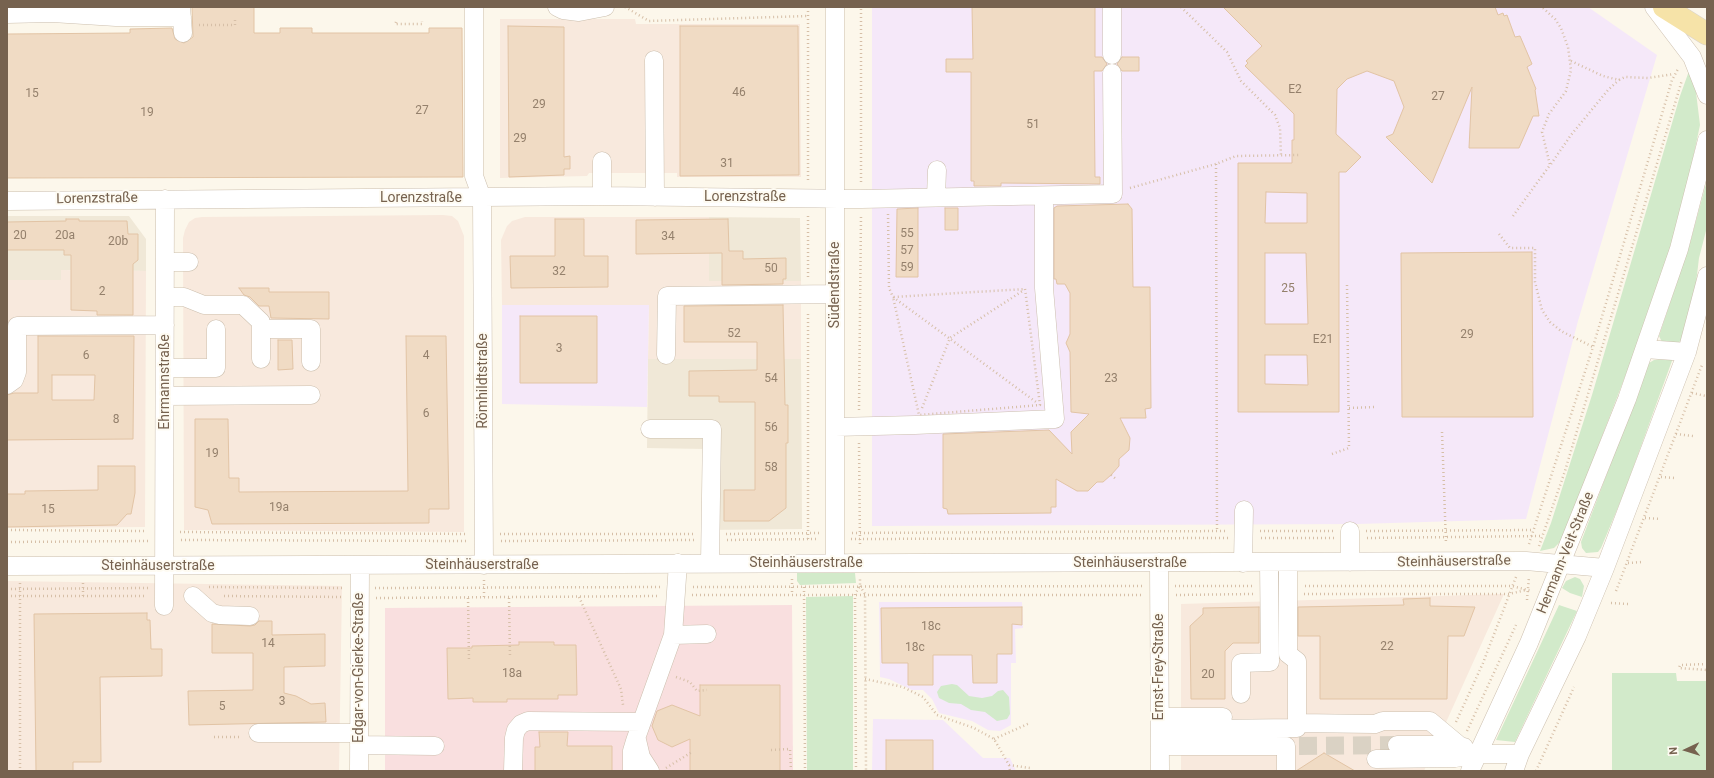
<!DOCTYPE html>
<html>
<head>
<meta charset="utf-8">
<style>
  body { margin:0 }
  #map { position:relative; width:1714px; height:778px; overflow:hidden; background:#fcf7eb; font-family:Roboto,sans-serif }
  canvas { display:block }
  .frame { position:absolute; inset:0; border:8px solid #76624f; pointer-events:none }
  .north { position:absolute; left:1666px; top:730px; width:40px; height:40px; -webkit-text-stroke:3px #fefbf2; paint-order:stroke; rotate:266deg; font-size:11px; font-weight:700; line-height:16px; text-align:center; color:#76624f }
  .north::after { content:''; display:block; margin:auto; width:14px; height:18px; background:#76624f; clip-path:polygon(50% 0,100% 100%,50% 72%,0 100%) }
</style>
</head>
<body>
<div id="map">
<canvas width="1714" height="778"></canvas>
<div class="frame"></div>
<div class="north">N</div>
</div>
<script>
const ctx = document.querySelector('canvas').getContext('2d');
ctx.lineJoin = 'round';
function fill(path, color) { ctx.fillStyle = color; ctx.fill(path, 'evenodd'); }
const poly = rows => new Path2D(rows.map(r => 'M' + r).join(''));
function strokePath(path, color, width, dash) { ctx.strokeStyle = color; ctx.lineWidth = width; ctx.lineCap = dash ? 'butt' : 'round'; ctx.setLineDash(dash || []); ctx.stroke(path); }
function drawText(font, color, halo, rows, align = 'center') {
  ctx.font = font + ' Roboto,sans-serif'; ctx.lineWidth = 4; ctx.setLineDash([]); ctx.textBaseline = 'middle'; ctx.strokeStyle = halo; ctx.fillStyle = color; for (const [text, x, y, turn = 0] of rows) {
    ctx.save(); ctx.translate(x, y); ctx.rotate((+turn || 0) * Math.PI / 180); ctx.textAlign = isNaN(turn) ? turn : align; if (halo) ctx.strokeText(text, 0, 0); ctx.fillText(text, 0, 0); ctx.restore();
  }
}
const residential = poly([
  [7,216,129,216,146,239,146,271,61,270,61,281,7,280],
  [709,217,800,218,801,281,709,281],
  [648,359,801,359,802,529,705,530,705,449,647,448]
]);
const commercial = poly([
  [500,19,635,19,636,24,800,24,801,177,677,177,677,173,589,173,587,176,500,178],
  [443,215,452,216,458,221,464,236,464,532,184,530,183,238,185,230,189,222,195,218,202,217],
  [525,217,709,217,709,281,801,281,801,359,648,359,649,305,502,305,501,240,507,226,512,221],
  [61,270,146,271,145,527,7,528,7,280,61,280],
  [7,581,342,586,339,771,7,771],
  [1504,594,1424,771,1181,771,1181,604]
]);
const education = poly([
  [872,7,1588,7,1657,55,1578,321,1526,519,1358,524,872,526],
  [502,305,649,305,647,407,502,404],
  [879,602,1022,602,1023,628,1015,629,1016,663,1011,663,1011,725,1000,731,988,730,972,721,939,713,932,699,923,690,912,690,889,679,880,677],
  [873,719,943,720,983,758,1010,758,1016,771,872,771]
]);
const medical = poly([
  [792,605,793,771,385,771,385,608]
]);
const green = poly([
  [1689,71,1695,84,1700,125,1686,192,1670,248,1643,330,1562,540,1554,548,1540,551,1551,523,1592,395,1680,96],
  [1707,180,1707,227,1699,258,1694,300,1681,341,1677,343,1663,344,1659,336,1690,243],
  [1673,358,1624,493,1601,548,1598,552,1586,553,1582,548,1581,542,1649,363,1654,360],
  [797,573,855,573,856,583,800,585,797,581],
  [1575,577,1580,579,1584,586,1582,597,1570,593,1562,588,1566,581],
  [853,596,853,771,807,771,806,597],
  [1559,605,1577,611,1515,742,1496,740],
  [1612,673,1676,673,1677,681,1707,681,1707,771,1612,771],
  [952,684,957,685,969,696,982,698,992,696,998,691,1003,690,1009,697,1010,714,1007,719,997,721,985,712,971,710,961,704,949,703,939,698,937,692,941,686]
]);
const building = poly([
  [192,7,254,7,254,33,280,33,280,28,312,28,312,33,429,33,429,28,462,28,463,177,7,178,7,34,130,33,130,29,172,28,175,39,184,43,193,37,192,7],
  [972,7,1095,7,1095,57,1102,57,1107,64,1102,71,1094,71,1095,177,1100,177,1100,184,1001,183,1001,186,974,186,974,181,971,181,971,72,946,72,946,59,973,59,972,7],
  [1223,7,1495,7,1498,15,1503,13,1504,16,1507,15,1515,37,1520,36,1532,64,1527,67,1536,89,1535,90,1539,116,1533,116,1519,148,1469,148,1472,87,1432,183,1386,137,1393,134,1404,107,1394,81,1367,71,1347,79,1337,89,1336,134,1361,157,1346,172,1339,172,1339,412,1238,412,1238,163,1292,163,1292,140,1294,140,1294,114,1245,66,1248,63,1246,61,1262,46,1223,7],
  [1266,192,1307,193,1307,223,1265,223,1266,192],
  [1265,253,1306,253,1308,324,1265,324,1265,253],
  [1265,355,1307,355,1308,385,1265,384,1265,355],
  [508,26,564,27,564,157,570,156,570,169,564,169,564,175,509,177,508,26],
  [680,26,798,26,799,175,680,176,680,26],
  [1122,57,1139,57,1139,71,1122,71,1117,64,1122,57],
  [1128,204,1132,209,1133,287,1150,287,1151,408,1145,409,1146,418,1120,418,1130,438,1129,450,1119,459,1119,466,1111,475,1103,482,1097,482,1088,491,1077,491,1056,479,1056,507,1051,507,1051,513,948,514,947,509,943,508,943,434,1049,430,1072,454,1071,432,1089,414,1071,412,1070,352,1066,343,1070,334,1070,293,1065,284,1057,284,1056,279,1054,279,1054,208,1057,206,1128,204],
  [918,208,918,277,896,277,897,209,918,208],
  [945,208,958,208,958,230,945,230,945,208],
  [66,219,79,219,79,221,127,221,128,234,138,234,138,260,133,264,133,315,97,315,97,311,71,310,71,255,64,255,64,250,7,250,7,222,66,221,66,219],
  [555,219,584,219,584,256,608,256,608,287,511,288,510,256,555,256,555,219],
  [728,219,729,251,743,251,743,259,786,258,786,279,783,279,783,284,722,285,722,253,636,254,636,220,728,219],
  [1532,252,1533,417,1402,417,1401,253,1532,252],
  [239,288,269,288,269,292,329,292,329,319,271,318,269,306,259,306,250,297,244,295,239,288],
  [783,305,785,405,788,405,788,443,786,443,786,508,769,521,724,521,724,490,755,490,755,402,719,402,719,396,689,396,689,371,757,370,757,342,684,342,684,306,783,305],
  [520,316,597,316,597,383,520,383,520,316],
  [38,336,134,336,133,439,7,440,7,395,14,393,38,393,38,336],
  [52,375,95,375,94,400,52,400,52,375],
  [406,336,446,336,449,509,429,509,429,523,212,524,208,510,195,507,195,419,228,419,229,478,239,478,239,492,408,491,406,336],
  [278,340,292,340,293,369,278,370,278,340],
  [98,466,135,466,135,493,131,514,127,514,117,525,7,527,7,494,25,494,25,491,98,490,98,466],
  [1430,598,1430,606,1475,607,1464,636,1448,636,1447,699,1320,699,1320,636,1298,636,1298,607,1404,605,1403,599,1430,598],
  [1022,607,1022,625,1012,624,1012,654,997,654,997,683,973,683,972,655,933,655,933,685,908,685,908,663,882,663,881,608,1022,607],
  [1259,607,1259,643,1233,643,1225,651,1225,699,1191,699,1190,626,1203,614,1203,608,1259,607],
  [147,613,147,620,150,620,151,649,162,649,162,676,100,677,101,762,73,762,73,771,36,771,34,614,147,613],
  [259,621,272,621,272,635,325,634,325,666,284,667,284,693,296,696,311,704,325,703,326,722,189,725,188,691,253,690,253,653,212,653,212,624,250,626,255,625,259,621],
  [519,642,554,642,554,645,576,645,577,695,558,695,558,699,507,699,507,702,473,702,473,698,448,699,447,648,472,648,472,646,519,645,519,642],
  [700,685,780,685,780,771,690,771,690,739,672,747,658,740,652,726,657,711,672,705,700,716,700,685],
  [539,732,568,732,567,746,612,746,612,771,535,771,535,747,540,747,539,732],
  [886,740,933,740,933,771,886,771,886,740],
  [1324,753,1355,771,1296,771,1324,753]
]);
const minorTunnel = poly([
  [1299,746,1397,745]
]);
const path = poly([
  [625,7,649,21,808,16],
  [808,7,808,183],
  [1181,7,1227,52,1241,81,1275,115,1280,128,1281,156],
  [396,22,395,24,422,24,422,21],
  [199,25,235,25,235,20],
  [1571,61,1603,76,1619,80,1625,77,1648,78,1674,74],
  [1216,164,1217,532],
  [1551,164,1571,135,1608,90,1619,80],
  [861,182,861,7],
  [1130,188,1216,164,1236,156,1300,155],
  [888,214,889,288,893,297,1036,402],
  [808,216,808,279],
  [1513,216,1550,165,1542,132,1549,114,1566,91,1571,70,1568,47,1561,28,1555,19,1542,7],
  [1499,234,1510,248,1535,248,1535,282,1542,310,1550,322,1561,331,1593,347],
  [1025,289,1040,405,919,415,893,297,1025,289],
  [1692,393,1706,396],
  [922,408,950,338,1024,290],
  [1349,408,1375,407],
  [859,410,861,215],
  [1442,432,1446,544],
  [1676,434,1693,436],
  [859,443,860,546],
  [1332,454,1349,448,1347,284],
  [1111,475,1116,479],
  [1661,477,1675,478],
  [1645,518,1661,519],
  [7,530,147,531],
  [1260,531,1333,531],
  [1366,531,1534,530],
  [180,532,467,534],
  [852,533,1227,531],
  [500,534,693,534],
  [726,534,819,533],
  [1261,538,1334,538],
  [1367,538,1542,536],
  [808,539,808,312],
  [851,539,1228,538],
  [181,540,468,541],
  [727,540,818,539],
  [501,541,694,540],
  [7,542,148,541],
  [1529,544,1593,347,1672,80,1678,69],
  [1539,546,1565,471,1682,80],
  [1628,563,1642,562],
  [792,579,792,595],
  [484,580,484,598],
  [20,583,20,771],
  [860,586,865,594,866,771],
  [1175,586,1252,586],
  [1305,586,1512,586,1532,591],
  [209,587,342,588],
  [693,587,1142,586],
  [804,587,805,771],
  [375,588,660,587],
  [7,589,148,588],
  [1616,591,1702,365],
  [1304,594,1509,594,1526,590],
  [692,595,1143,595],
  [1176,595,1253,594],
  [7,596,147,596],
  [83,596,83,582],
  [224,596,343,597],
  [579,597,621,689,623,705],
  [376,598,659,596],
  [468,598,469,661],
  [509,598,510,657],
  [1527,600,1529,577],
  [1611,603,1628,604],
  [1707,664,1680,665,1679,668,1707,670],
  [676,677,690,682,697,691,707,690],
  [865,679,903,687,923,697,937,715,974,728,994,739,1009,765,1030,768],
  [1456,722,1483,663,1516,577],
  [1467,731,1516,625],
  [214,737,241,737],
  [994,739,1030,723],
  [771,750,790,749,791,771],
  [1009,765,1010,771],
  [666,768,692,752],
  [856,771,855,594,860,586,860,579],
  [1536,771,1574,687]
]);
const minor = poly([
  [181,7,183,33],
  [474,7,474,176,482,198,484,565],
  [557,7,563,10,579,12,605,7],
  [835,7,835,563],
  [1112,7,1112,55],
  [1654,7,1692,57,1707,95],
  [7,14,52,13,116,17,182,17],
  [654,60,655,197],
  [602,196,602,161],
  [936,197,937,170],
  [7,201,602,196,861,199,1113,194,1112,73],
  [165,262,189,262],
  [165,297,184,297,204,305,243,305,261,322,261,359],
  [261,329,311,329,311,362],
  [1645,349,1687,352],
  [666,355,667,296,835,294],
  [165,368,216,368,216,329],
  [7,385,14,380,17,372,17,326,165,325],
  [165,396,311,395],
  [835,427,915,425,1055,419,1044,288,1044,196],
  [650,429,712,429,710,563],
  [1350,531,1350,562],
  [1159,562,1160,771],
  [1243,563,1244,510],
  [7,566,1526,561,1605,568],
  [193,596,212,613,220,615,250,616],
  [164,606,165,199],
  [673,635,707,634],
  [1241,694,1241,663,1270,662,1269,562],
  [1160,717,1223,717],
  [1297,723,1375,724,1383,721,1430,721,1460,746],
  [1160,732,1194,731,1204,729,1297,728,1297,661,1288,654,1288,562],
  [258,733,359,733],
  [637,740,641,757,650,771],
  [359,745,435,746],
  [1397,745,1445,745,1464,747],
  [1160,746,1286,746,1286,771],
  [1376,759,1455,758,1479,754,1520,754],
  [359,771,360,566],
  [513,771,514,738,516,730,521,724,528,721,642,722],
  [632,771,632,751,635,741,673,635,678,563],
  [1470,771,1529,643,1627,399,1679,249,1707,140],
  [1514,771,1520,754,1577,636,1605,568,1687,352,1707,276]
]);
const major = poly([
  [1664,7,1707,34]
]);
const numberNames = [
  ["E2",1295,90],
  ["46",739,93],
  ["15",32,94],
  ["27",1438,97],
  ["29",539,105],
  ["27",422,111],
  ["19",147,113],
  ["51",1033,125],
  ["29",520,139],
  ["31",727,164],
  ["55",907,234],
  ["20",20,236],
  ["20a",65,236],
  ["34",668,237],
  ["20b",118,242],
  ["57",907,251],
  ["59",907,268],
  ["50",771,269],
  ["32",559,272],
  ["25",1288,289],
  ["2",102,292],
  ["52",734,334],
  ["29",1467,335],
  ["E21",1323,340],
  ["3",559,349],
  ["6",86,356],
  ["4",426,356],
  ["54",771,379],
  ["23",1111,379],
  ["6",426,414],
  ["8",116,420],
  ["56",771,428],
  ["19",212,454],
  ["58",771,468],
  ["19a",279,508],
  ["15",48,510],
  ["18c",931,627],
  ["14",268,644],
  ["22",1387,647],
  ["18c",915,648],
  ["18a",512,674],
  ["20",1208,675],
  ["3",282,702],
  ["5",222,707]
];
const streetNames = [
  ["Lorenzstraße",745,197],
  ["Lorenzstraße",421,198],
  ["Lorenzstraße",97,199,-1],
  ["Südendstraße",835,285,-90],
  ["Römhildtstraße",483,381,-90],
  ["Ehrmannstraße",165,382,-90],
  ["Hermann-Veit-Straße",1566,553,-68],
  ["Steinhäuserstraße",1454,562,-1],
  ["Steinhäuserstraße",806,563],
  ["Steinhäuserstraße",1130,563],
  ["Steinhäuserstraße",482,565],
  ["Steinhäuserstraße",158,566],
  ["Ernst-Frey-Straße",1159,667,-90],
  ["Edgar-von-Gierke-Straße",359,668,-90]
];
fill(residential, '#f0e8d7');
fill(commercial, '#f8e9dd');
fill(education, '#f5e8f9');
fill(medical, '#f9dfdf');
fill(green, '#d2eaca');
fill(building, '#f0dbc4');
strokePath(building, '#e2c4a5', 1);
strokePath(minorTunnel, '#dad2c4', 18, [18, 9]);
strokePath(minor, '#ccbfae', 19);
strokePath(major, '#d9d3ce', 23);
strokePath(path, '#d6bfa7', 2.5, [1, 3]);
strokePath(minor, '#fff', 18);
strokePath(major, '#f6e3a8', 22);
drawText('12px', '#94806c', null, numberNames);
drawText('14px', '#76624f', '#fefbf2', streetNames);
</script>
</body>
</html>
